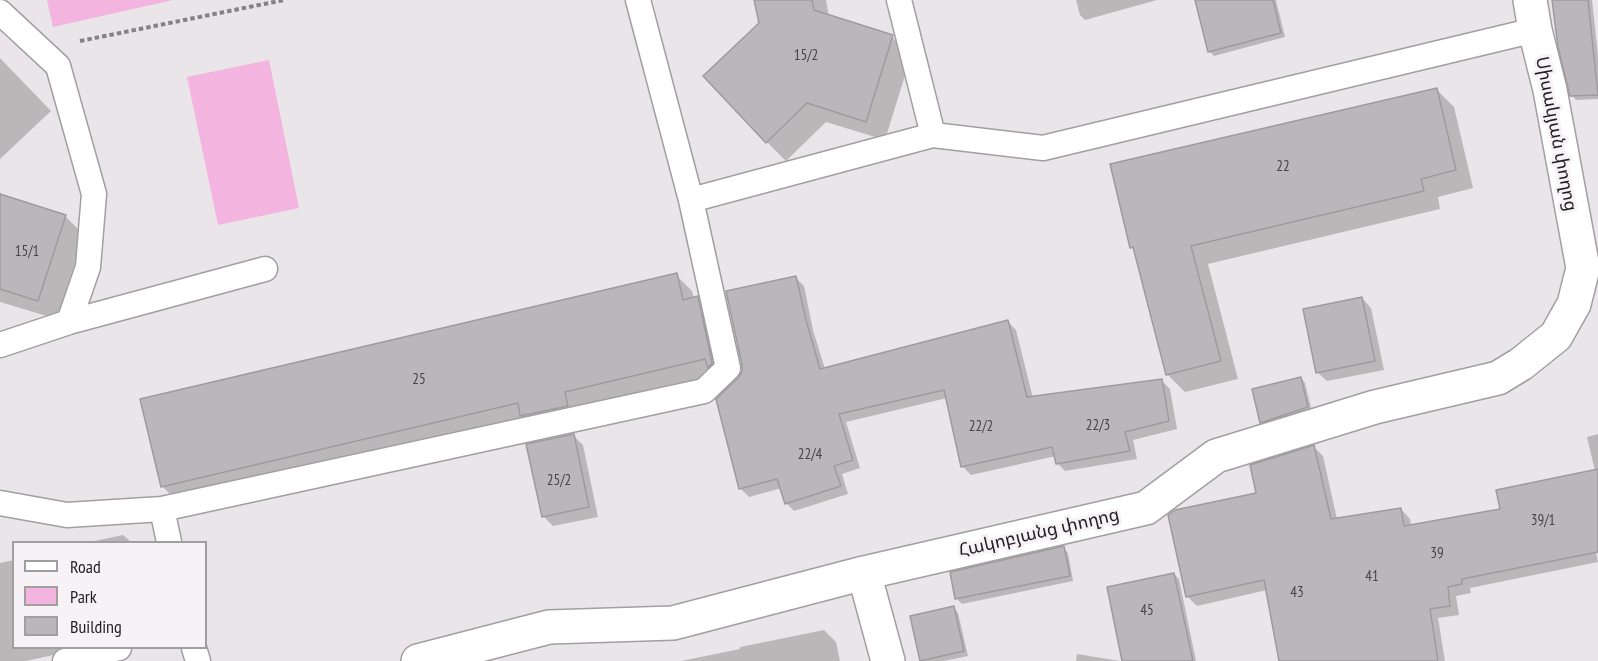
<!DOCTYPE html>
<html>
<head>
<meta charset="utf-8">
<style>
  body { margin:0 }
  #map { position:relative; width:1598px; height:661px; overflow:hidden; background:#eae5e8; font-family:"PT Sans Narrow",sans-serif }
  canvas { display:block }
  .legend { position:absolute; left:12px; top:541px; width:195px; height:108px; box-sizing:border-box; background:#f7f2f6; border:2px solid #a19ea0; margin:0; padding:8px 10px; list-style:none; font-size:18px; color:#211f20 }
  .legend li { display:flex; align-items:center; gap:12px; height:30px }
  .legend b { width:30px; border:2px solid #a19ea0 }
</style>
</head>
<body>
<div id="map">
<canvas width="1598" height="661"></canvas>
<ul class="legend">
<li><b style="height:8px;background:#fff"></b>Road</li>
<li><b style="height:16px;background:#f4b4e0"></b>Park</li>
<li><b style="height:16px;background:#bbb6ba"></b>Building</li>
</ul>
</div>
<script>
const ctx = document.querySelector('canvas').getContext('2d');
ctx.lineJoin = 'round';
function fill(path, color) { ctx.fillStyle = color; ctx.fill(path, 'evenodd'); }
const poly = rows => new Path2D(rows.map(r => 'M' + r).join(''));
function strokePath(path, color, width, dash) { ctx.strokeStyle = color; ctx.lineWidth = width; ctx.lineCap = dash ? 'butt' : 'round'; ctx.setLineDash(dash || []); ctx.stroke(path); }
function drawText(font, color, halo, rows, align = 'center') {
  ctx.font = font + ' "PT Sans Narrow","Noto Sans Armenian",sans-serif'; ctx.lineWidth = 6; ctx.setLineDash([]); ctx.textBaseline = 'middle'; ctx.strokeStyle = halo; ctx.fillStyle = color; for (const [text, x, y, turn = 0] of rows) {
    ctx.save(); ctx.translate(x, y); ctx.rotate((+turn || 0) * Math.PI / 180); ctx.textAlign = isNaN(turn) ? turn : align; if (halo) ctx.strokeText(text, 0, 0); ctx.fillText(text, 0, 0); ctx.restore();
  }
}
const green = poly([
  [47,0,173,0,53,27],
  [269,60,299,208,218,225,187,77]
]);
const shadow = poly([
  [756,0,826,0,829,17,892,37,911,56,885,140,826,122,786,161,767,142,760,24],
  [1076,0,1157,0,1085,20,1080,15],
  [1196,0,1276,0,1285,37,1214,56,1209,51],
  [1554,0,1592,0,1598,55,1598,99,1576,100,1572,95],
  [0,58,51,111,0,159],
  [1436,89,1454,107,1473,188,1438,197,1440,209,1208,264,1238,379,1185,392,1167,374,1136,251,1131,247],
  [0,191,1,196,65,216,84,235,57,319,0,302],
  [676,275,692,291,694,299,697,298,713,314,717,375,178,502,162,486],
  [795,277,804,286,813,330,825,369,1008,322,1016,330,1033,398,1162,381,1170,389,1177,429,1133,440,1137,459,1065,471,1057,463,1056,456,971,475,963,467,947,398,846,422,860,468,842,474,848,494,794,511,786,503,782,488,749,497,740,488,739,379],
  [1362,298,1371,308,1384,370,1327,381,1317,372],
  [1301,378,1305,383,1312,412,1267,427,1262,422],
  [1598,434,1598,546,1595,547,1598,562,1470,588,1471,593,1456,596,1459,615,1438,618,1445,661,1281,661,1267,590,1197,606,1187,596,1258,494,1314,447,1323,456,1337,519,1401,509,1410,519,1411,526,1502,510,1595,471,1587,437],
  [574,436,583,445,598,517,553,526,543,516],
  [123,535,131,542,90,542],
  [1063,548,1068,553,1073,581,962,604,957,599,951,574],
  [14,560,14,648,85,648,26,661,0,661,0,563],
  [1174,574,1179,579,1196,661,1124,661],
  [954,608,958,613,968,656,944,661,923,661,922,660],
  [824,630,836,642,840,661,681,661,740,649,740,647],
  [1077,654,1120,661,1076,661]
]);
const building = poly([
  [754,0,812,0,814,10,893,35,866,122,807,103,766,143,703,76,759,23,754,0],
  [1195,0,1273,0,1281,33,1208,52,1195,0],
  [1552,0,1588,0,1598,95,1570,96,1558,47,1552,0],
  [1437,88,1456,170,1421,179,1424,191,1191,246,1221,361,1166,375,1133,247,1130,248,1110,164,1437,88],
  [0,194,66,215,38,301,0,289,0,194],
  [677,273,683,300,698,296,712,363,708,368,705,359,565,392,568,406,520,416,518,403,161,487,140,399,677,273],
  [796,276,806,320,820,369,1008,320,1027,397,1162,379,1169,421,1125,432,1130,451,1056,464,1052,447,961,467,944,390,839,414,853,460,834,466,841,486,785,504,777,479,739,489,716,399,738,378,742,372,742,365,726,291,796,276],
  [1362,297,1375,361,1316,373,1303,309,1362,297],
  [1301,377,1308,407,1260,423,1252,389,1301,377],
  [574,434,589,507,542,517,526,444,574,434],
  [1314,445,1331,519,1401,508,1404,526,1500,509,1496,490,1598,469,1598,552,1462,579,1462,584,1448,587,1450,606,1430,609,1438,661,1279,661,1264,580,1186,597,1168,515,1175,510,1256,493,1250,465,1314,445],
  [1064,546,1070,576,955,599,950,572,1064,546],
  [1174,573,1193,661,1122,661,1107,587,1174,573],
  [954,606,964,651,920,661,910,616,954,606]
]);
const path = poly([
  [80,41,284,0]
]);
const service = poly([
  [899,0,933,135],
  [0,12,58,66,94,194,88,267,69,322],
  [691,200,933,135,1043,148,1535,30],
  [0,345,69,322,265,269],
  [0,503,67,515,162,509,704,391,728,368,691,200,638,0],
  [162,509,169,542],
  [194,648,198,661],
  [65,661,119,648]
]);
const minor = poly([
  [864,573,888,661],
  [418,661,549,627,673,623,864,573,1146,508,1216,456,1375,407,1498,378,1521,364,1556,336,1574,304,1583,268,1550,90,1535,30,1530,0]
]);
const numberNames = [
  ["15/2",806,56],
  ["22",1283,167],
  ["15/1",27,252],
  ["25",419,380],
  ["22/3",1098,426],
  ["22/2",981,427],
  ["22/4",810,455],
  ["25/2",559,481],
  ["39/1",1543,521],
  ["39",1437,554],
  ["41",1372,577],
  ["43",1297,593],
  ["45",1147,611]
];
const streetNames = [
  ["Սիսակյան փողոց",1556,134,79],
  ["Հակոբյանց փողոց",1039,533,-13]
];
fill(green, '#f4b4e0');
fill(shadow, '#0003');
fill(building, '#bbb6ba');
strokePath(building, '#9f9a9e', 1.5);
strokePath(service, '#a39ea1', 27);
strokePath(minor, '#a39ea1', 36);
strokePath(path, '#868284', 4, [4.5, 3]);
strokePath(service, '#fff', 24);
strokePath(minor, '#fff', 33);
drawText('15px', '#484546', null, numberNames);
drawText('18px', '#211f20', '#f7f2f6', streetNames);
</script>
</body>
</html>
